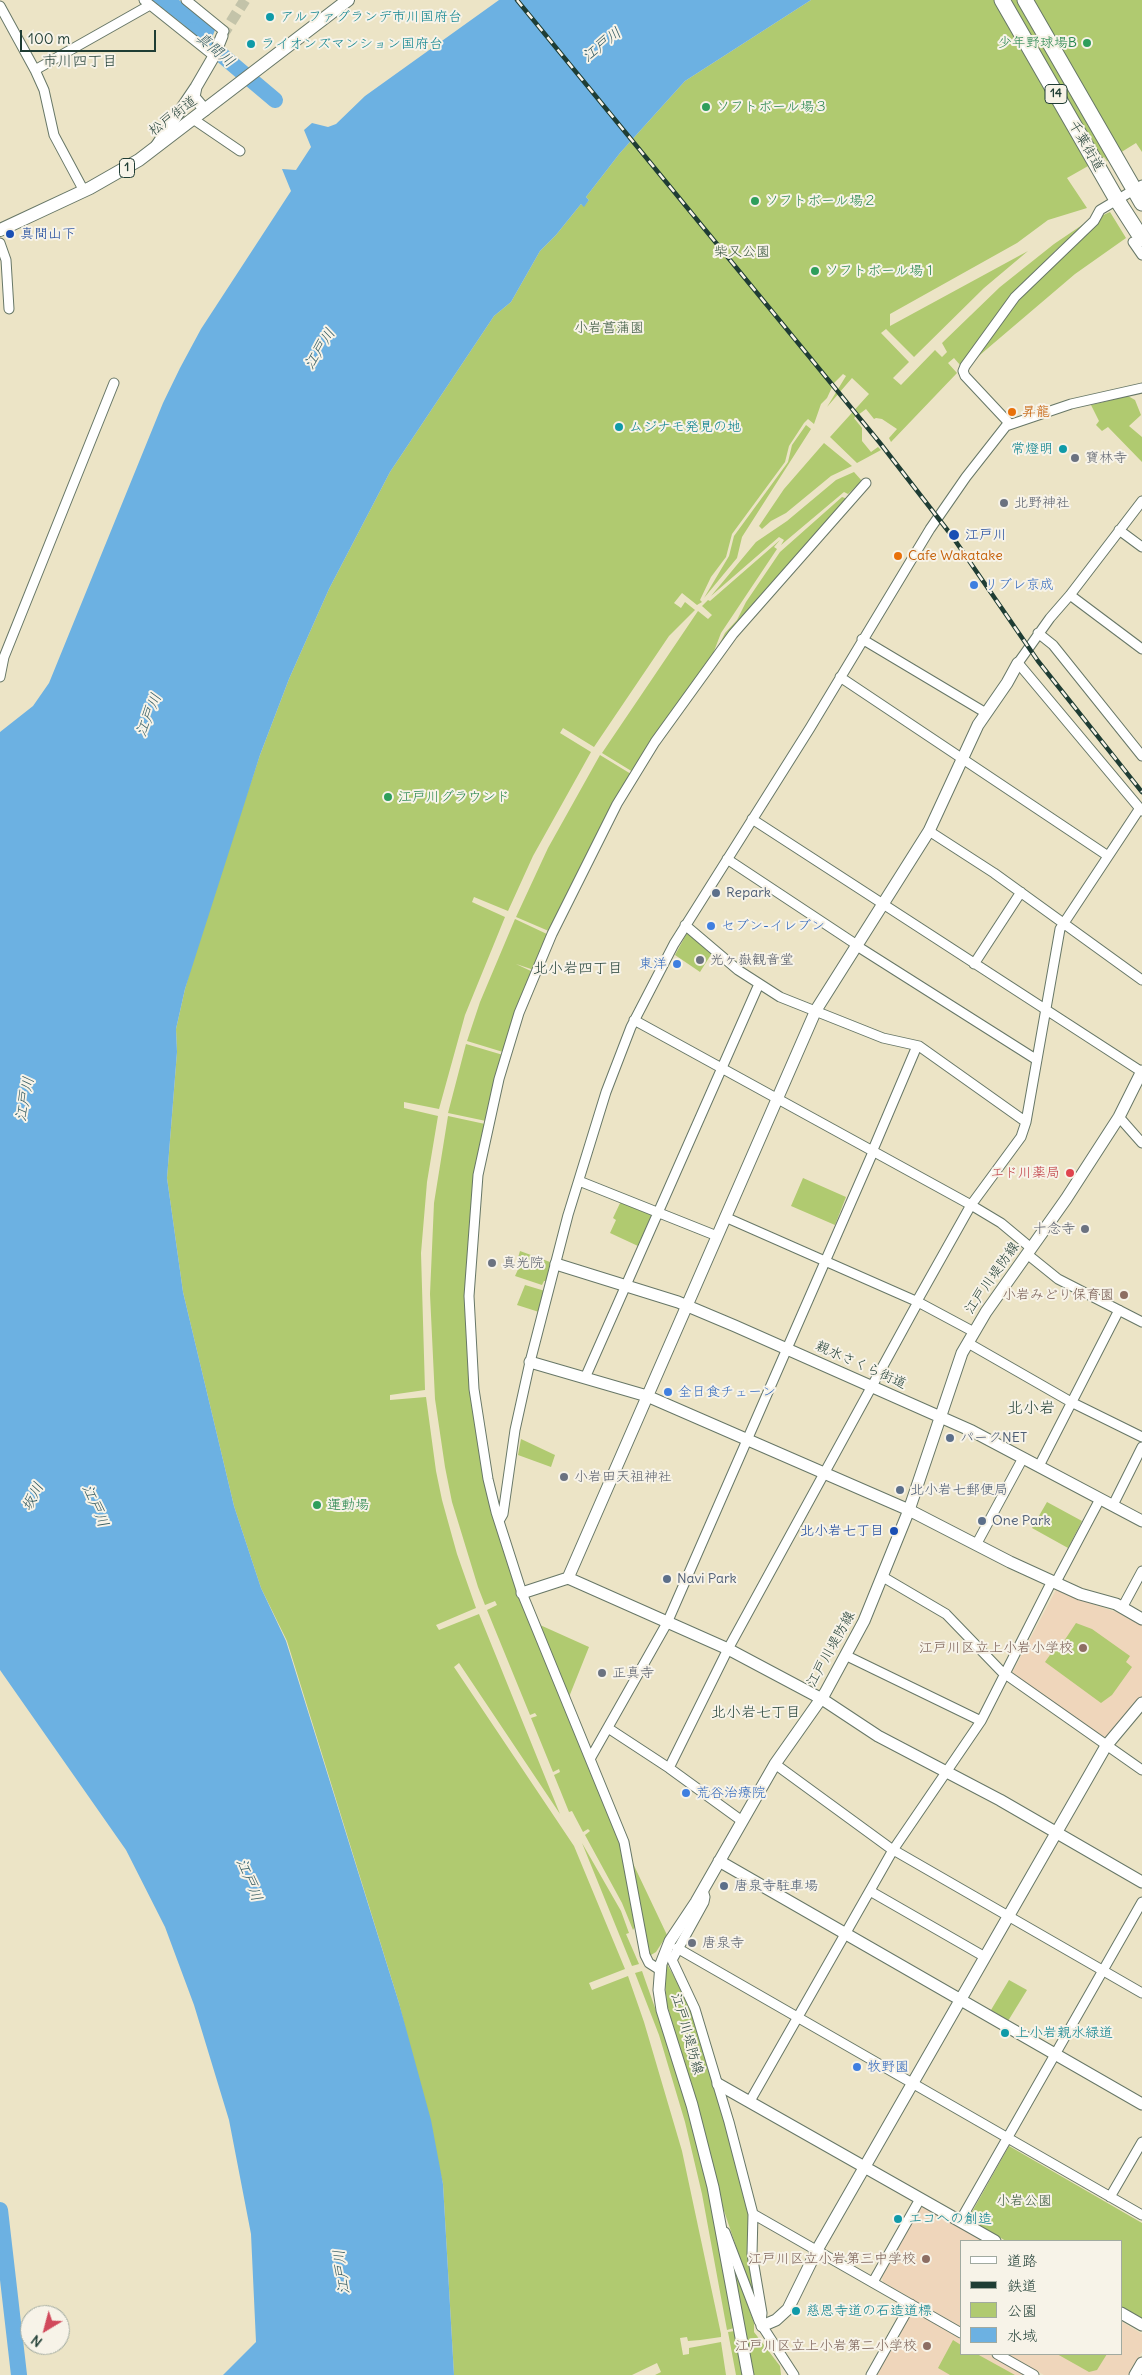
<!DOCTYPE html>
<html>
<head>
<meta charset="utf-8">
<style>
  body { margin:0 }
  #map { position:relative; width:1142px; height:2375px; overflow:hidden; background:#ece4c6; font-family:Delius,"Klee One",sans-serif }
  canvas { display:block }
  .legend { position:absolute; left:960px; top:2240px; width:162px; height:115px; box-sizing:border-box; background:#f7f3e8; border:1px solid #a1aaa0; margin:0; padding:6px 9px; list-style:none; font-size:15px; color:#1f3d34 }
  .legend li { display:flex; align-items:center; gap:10px; height:25px }
  .legend b { width:25px; border:1px solid #a1aaa0 }
  .north { position:absolute; left:20px; top:2305px; width:50px; height:50px; box-sizing:border-box; background:#f7f3e8; border:1px solid #a1aaa0; border-radius:50%; rotate:217deg; font-size:14px; font-weight:700; line-height:20px; text-align:center; color:#1f3d34 }
  .north::after { content:''; display:block; margin:auto; width:18px; height:22px; background:#d1495b; clip-path:polygon(50% 0,100% 100%,50% 72%,0 100%) }
  .scale { position:absolute; left:20px; top:30px; width:136px; height:22px; box-sizing:border-box; border:2px solid #1f3d34; border-top:0; padding-left:6px; font-size:15px; line-height:18px; white-space:nowrap; color:#1f3d34; -webkit-text-stroke:4px #f7f3e8; paint-order:stroke }
</style>
</head>
<body>
<div id="map">
<canvas width="1142" height="2375"></canvas>
<ul class="legend">
<li><b style="height:6px;background:#fff"></b>道路</li>
<li><b style="height:6px;background:#1f3d34"></b>鉄道</li>
<li><b style="height:14px;background:#b0ca70"></b>公園</li>
<li><b style="height:14px;background:#6cb1e2"></b>水域</li>
</ul>
<div class="north">N</div>
<div class="scale">100 m</div>
</div>
<script>
const ctx = document.querySelector('canvas').getContext('2d');
ctx.lineJoin = 'round';
function fill(path, color) { ctx.fillStyle = color; ctx.fill(path, 'evenodd'); }
const poly = rows => new Path2D(rows.map(r => 'M' + r).join(''));
function strokePath(path, color, width, dash) { ctx.strokeStyle = color; ctx.lineWidth = width; ctx.lineCap = dash ? 'butt' : 'round'; ctx.setLineDash(dash || []); ctx.stroke(path); }
function drawText(font, color, halo, rows, align = 'center') {
  ctx.font = font + ' Delius,"Klee One",sans-serif'; ctx.lineWidth = 4; ctx.setLineDash([]); ctx.textBaseline = 'middle'; ctx.strokeStyle = halo; ctx.fillStyle = color; for (const [text, x, y, turn = 0] of rows) {
    ctx.save(); ctx.translate(x, y); ctx.rotate((+turn || 0) * Math.PI / 180); ctx.textAlign = isNaN(turn) ? turn : align; if (halo) ctx.strokeText(text, 0, 0); ctx.fillText(text, 0, 0); ctx.restore();
  }
}
const built = poly([
  [1057,1588,1087,1602,1119,1613,1142,1625,1142,1696,1106,1739,1014,1677,1013,1671],
  [925,2207,983,2241,961,2241,961,2327,883,2282,882,2277,920,2209],
  [913,2310,961,2338,961,2354,988,2354,1025,2375,877,2375],
  [1121,2321,1142,2334,1142,2352,1128,2375,1044,2375,1007,2354,1121,2354]
]);
const green = poly([
  [811,0,1142,0,1142,152,1136,143,1107,161,1104,157,1067,178,1087,208,1048,220,1017,243,890,314,890,326,1028,251,984,288,914,357,886,329,881,333,909,362,893,378,901,385,935,350,942,357,947,352,942,343,1000,287,1054,244,1091,219,1056,250,1014,294,966,361,960,365,954,358,948,363,957,373,891,442,889,438,897,429,882,419,876,418,874,419,866,409,854,418,862,428,862,441,871,452,878,447,881,450,857,463,830,437,869,394,852,378,827,407,846,376,843,374,834,383,827,398,821,404,814,424,808,419,804,423,789,446,785,462,732,534,726,557,711,577,700,600,702,602,697,605,682,593,674,603,681,608,685,602,695,610,669,636,594,747,563,728,560,733,591,752,533,856,508,911,474,897,472,902,505,917,465,1015,439,1109,404,1102,404,1108,438,1116,427,1182,421,1253,425,1390,390,1395,390,1400,426,1397,436,1471,442,1500,457,1554,476,1608,436,1625,439,1630,479,1614,560,1814,459,1663,454,1667,574,1846,625,1969,589,1983,592,1990,628,1976,644,2022,682,2151,721,2334,721,2337,700,2340,688,2341,687,2337,680,2338,683,2355,689,2354,689,2348,721,2342,726,2375,655,2375,661,2372,657,2363,632,2375,454,2375,443,2184,399,2003,287,1641,261,1588,234,1506,183,1292,167,1178,177,1052,176,1029,185,989,201,931,260,755,289,679,329,589,390,472,494,316,511,302,540,251,556,235,581,204,584,206,589,200,586,197,620,153,685,81],
  [1110,212,1126,238,1075,274,974,360,1019,298,1101,216],
  [1128,396,1135,400,1141,415,1129,426,1142,437,1142,462,1108,427,1102,431,1096,425,1099,421,1091,405],
  [806,425,811,429,742,537,737,558,704,598,729,556,734,536,788,462,792,445],
  [824,443,852,466,831,476,786,513,771,521,762,529,759,526,784,489],
  [854,472,862,481,848,494,844,492,781,545,784,540,779,537,711,596,756,542,787,521,836,480],
  [842,497,848,499,715,653,725,633,737,620,746,602,780,552],
  [780,540,774,547,777,549,721,633,711,659,633,772,602,753,698,611,708,619,712,615,702,606,708,600,710,601],
  [600,755,631,774,551,932,516,917,548,848],
  [515,919,549,935,534,970,516,964,533,972,503,1052,467,1041,480,1002],
  [687,933,712,953,700,972,675,955],
  [466,1044,503,1055,486,1121,448,1113],
  [448,1116,485,1124,466,1295,494,1520,619,1839,635,1927,633,1930,622,1903,585,1835,590,1831,588,1829,583,1832,572,1811,569,1812,554,1775,560,1772,559,1769,553,1772,531,1718,537,1716,535,1713,530,1715,487,1610,497,1605,495,1601,485,1605,478,1587,452,1502,445,1467,435,1399,430,1294,434,1203],
  [803,1178,846,1197,835,1225,791,1206],
  [621,1201,652,1214,638,1246,610,1233,616,1220,613,1218],
  [520,1251,550,1262,547,1281,544,1281,542,1285,515,1276,521,1263,517,1261],
  [525,1285,545,1291,539,1312,517,1305],
  [521,1439,555,1455,551,1467,518,1455],
  [1047,1502,1082,1521,1068,1548,1032,1528],
  [1076,1623,1092,1629,1130,1656,1126,1662,1132,1667,1112,1695,1101,1703,1045,1662,1052,1652,1060,1647],
  [540,1625,589,1647,569,1697,568,1697],
  [582,1843,621,1911,629,1933,626,1934,639,1964,632,1966],
  [629,1855,667,1935,656,1952,651,1955,649,1953],
  [667,1964,692,2009,714,2081,749,2210,758,2311,721,2202,667,2004,665,1984],
  [642,1971,673,2059,698,2144,714,2215,734,2328,727,2330,702,2194,685,2122,659,2035,635,1973],
  [1009,1980,1027,1990,1008,2021,991,2010],
  [1009,2146,1142,2223,1142,2320,1121,2308,1121,2241,1006,2241,968,2219],
  [732,2261,754,2323,754,2332,780,2366,781,2375,754,2375],
  [735,2331,743,2375,736,2375,728,2332],
  [953,2340,961,2345,961,2354,977,2354,1015,2375,950,2375,938,2368],
  [1057,2354,1107,2354,1097,2370,1089,2372]
]);
const water = poly([
  [152,0,179,0,215,30,209,45],
  [499,0,811,0,685,81,620,153,586,197,589,200,584,207,581,204,556,235,540,251,511,302,494,316,390,472,329,589,289,679,260,755,185,989,176,1029,177,1052,167,1178,183,1292,234,1506,261,1588,286,1641,399,2003,431,2120,443,2184,454,2375,223,2375,256,2342,251,2234,229,2120,194,2005,165,1927,126,1850,0,1670,0,732,33,706,49,683,163,403,180,368,201,329,291,191,282,169,296,170,311,147,304,130,312,123,328,127,336,124,365,96]
]);
const river = poly([
  [192,30,275,100],
  [0,2210,19,2375]
]);
const secondaryTunnel = poly([
  [222,36,245,0]
]);
const street = poly([
  [144,0,214,56],
  [186,0,224,31],
  [0,6,35,70,44,90,54,135,84,191],
  [35,70,150,5],
  [193,119,240,151],
  [1133,242,1142,255],
  [0,243,6,260,9,309],
  [1009,423,965,376,963,371,965,366,1015,297,1094,221,1100,210,1142,185],
  [1142,501,1070,595,1050,618,1018,663,1142,811],
  [1119,530,1142,547],
  [1070,595,1142,649],
  [1038,633,1053,645,1142,756],
  [862,639,986,713],
  [0,677,4,657,114,383],
  [840,677,1108,856],
  [752,819,1142,1072],
  [929,831,994,873,1142,980],
  [727,859,857,945],
  [685,925,738,970,780,997,883,1038,919,1046,1026,1122],
  [857,946,1037,1060],
  [974,964,1021,892],
  [634,1020,971,1205,1001,1223,1031,1248],
  [1119,1117,1142,1143],
  [872,1152,917,1046],
  [579,1181,717,1236],
  [725,1217,918,1302,974,1332],
  [1027,1254,1058,1279,1142,1322],
  [917,1301,971,1205,1021,1137,1026,1122,1060,929,1140,808],
  [968,1343,1071,1402,1142,1437],
  [585,1378,759,984],
  [1039,1466,1119,1310],
  [1113,1505,1142,1447],
  [499,1521,503,1514,515,1430,530,1362,568,1215,606,1092,631,1027,674,944,810,728,930,529,966,477,1006,426,1071,404,1142,388],
  [976,1545,1023,1458],
  [883,1577,946,1614,1001,1671,1142,1770],
  [1056,1582,1100,1499],
  [1122,1608,1142,1571],
  [847,1656,981,1721],
  [608,1728,669,1768,742,1821],
  [590,1759,667,1623,873,1152],
  [775,1764,890,1848,1142,1993],
  [669,1768,728,1649,918,1302],
  [703,1890,705,1897,704,1902,672,1960,695,2009,729,2122,753,2214,961,2333],
  [870,1891,985,1957],
  [677,1948,1142,2215],
  [660,1970,649,1963,645,1955,624,1842,522,1593,496,1512,488,1479,474,1389,469,1296,478,1175,499,1079,519,1013,552,934,617,804,655,742,733,634,866,483],
  [750,2101,893,1850,981,1721,1052,1581],
  [1110,2197,1142,2142],
  [753,2214,752,2254,762,2313,761,2323],
  [960,2221,1142,1902],
  [725,2232,759,2321,794,2375],
  [873,2282,920,2199],
  [997,2354,1034,2375],
  [871,2375,911,2304]
]);
const secondary = poly([
  [196,87,194,97,205,110],
  [157,145,196,87,214,56,222,36],
  [556,1264,678,1302,735,1326,972,1431,1142,1521],
  [530,1362,647,1396,909,1510,1010,1562,1080,1594,1116,1604,1142,1619],
  [568,1578,728,1649,822,1699,878,1736,1000,1800,1142,1882],
  [522,1593,568,1578,816,1010,929,831,978,725,1007,683,1018,663],
  [719,1861,1142,2104],
  [718,2084,995,2241],
  [1121,2313,1142,2325],
  [762,2326,776,2320,788,2309,817,2250,1106,1746,1142,1703],
  [748,2375,713,2187,692,2105,662,2010,659,1990,661,1964,670,1941,696,1902,775,1764,825,1693,864,1621,909,1510,962,1353,986,1312,1066,1199,1119,1117,1142,1071],
  [1135,2375,1142,2363]
]);
const primary = poly([
  [0,230,90,188,139,160,348,0]
]);
const highway = poly([
  [1002,0,1117,200,1142,239],
  [1025,0,1142,203]
]);
const rail = poly([
  [517,0,880,443,952,536,1038,661,1142,792]
]);
const markers = [
  [270,17,5,"#0f9aa8"],
  [1087,43,5,"#2e9e5b"],
  [251,44,5,"#0f9aa8"],
  [706,107,5,"#2e9e5b"],
  [755,201,5,"#2e9e5b"],
  [10,234,5,"#1a4fb4"],
  [815,271,5,"#2e9e5b"],
  [1012,412,5,"#e8710a"],
  [619,427,5,"#0f9aa8"],
  [1063,449,5,"#0f9aa8"],
  [1075,458,5,"#6b7280"],
  [1004,503,5,"#6b7280"],
  [954,535,6,"#1a4fb4"],
  [898,556,5,"#e8710a"],
  [974,585,5,"#3f7fe0"],
  [388,797,5,"#2e9e5b"],
  [716,893,5,"#5c6f8a"],
  [711,926,5,"#3f7fe0"],
  [700,960,5,"#6b7280"],
  [677,964,5,"#3f7fe0"],
  [1070,1173,5,"#e0444e"],
  [1085,1229,5,"#6b7280"],
  [492,1263,5,"#6b7280"],
  [1124,1295,5,"#8d6e63"],
  [668,1392,5,"#3f7fe0"],
  [950,1438,5,"#5c6f8a"],
  [564,1477,5,"#6b7280"],
  [900,1490,5,"#5c6f8a"],
  [317,1505,5,"#2e9e5b"],
  [982,1521,5,"#5c6f8a"],
  [894,1531,5,"#1a4fb4"],
  [667,1579,5,"#5c6f8a"],
  [1083,1648,5,"#8d6e63"],
  [602,1673,5,"#6b7280"],
  [686,1793,5,"#3f7fe0"],
  [724,1886,5,"#5c6f8a"],
  [692,1943,5,"#6b7280"],
  [1005,2033,5,"#0f9aa8"],
  [857,2067,5,"#3f7fe0"],
  [898,2219,5,"#0f9aa8"],
  [926,2259,5,"#8d6e63"],
  [796,2311,5,"#0f9aa8"],
  [927,2346,5,"#8d6e63"]
];
const shields = [
  [1056,94,22],
  [127,168,15]
];
const shieldNames = [
  ["14",1056,94],
  ["1",127,168]
];
const cultureNames = [
  ["アルファグランデ市川国府台",280,17],
  ["ライオンズマンション国府台",261,44],
  ["ムジナモ発見の地",629,427],
  ["常燈明",1053,449,"right"],
  ["上小岩親水緑道",1015,2033],
  ["エコへの創造",908,2219],
  ["慈恩寺道の石造道標",806,2311]
];
const leisureNames = [
  ["少年野球場B",1077,43,"right"],
  ["ソフトボール場３",716,107],
  ["ソフトボール場２",765,201],
  ["ソフトボール場１",825,271],
  ["江戸川グラウンド",398,797],
  ["運動場",327,1505]
];
const streetNames = [
  ["松戸街道",173,116,-37],
  ["千葉街道",1086,146,60],
  ["江戸川堤防線",992,1278,-55],
  ["親水さくら街道",861,1365,24],
  ["江戸川堤防線",831,1649,-61],
  ["江戸川堤防線",687,2034,74]
];
const transitNames = [
  ["真間山下",20,234],
  ["江戸川",965,535],
  ["北小岩七丁目",884,1531,"right"]
];
const parkNames = [
  ["柴又公園",742,252],
  ["小岩菖蒲園",609,328],
  ["小岩公園",1024,2201]
];
const foodNames = [
  ["昇龍",1022,412],
  ["Cafe Wakatake",908,556]
];
const worshipNames = [
  ["寶林寺",1085,458],
  ["北野神社",1014,503],
  ["光ヶ嶽観音堂",710,960],
  ["十念寺",1075,1229,"right"],
  ["真光院",502,1263],
  ["小岩田天祖神社",574,1477],
  ["正真寺",612,1673],
  ["唐泉寺",702,1943]
];
const shopNames = [
  ["リブレ京成",984,585],
  ["セブン-イレブン",721,926],
  ["東洋",667,964,"right"],
  ["全日食チェーン",678,1392],
  ["荒谷治療院",696,1793],
  ["牧野園",867,2067]
];
const serviceNames = [
  ["Repark",726,893],
  ["パークNET",960,1438],
  ["北小岩七郵便局",910,1490],
  ["One Park",992,1521],
  ["Navi Park",677,1579],
  ["唐泉寺駐車場",734,1886]
];
const healthNames = [
  ["エド川薬局",1060,1173]
];
const educationNames = [
  ["小岩みどり保育園",1114,1295],
  ["江戸川区立上小岩小学校",1073,1648],
  ["江戸川区立小岩第三中学校",916,2259],
  ["江戸川区立上小岩第二小学校",917,2346]
];
const waterNames = [
  ["江戸川",602,45,-38],
  ["真間川",215,50,40],
  ["江戸川",320,349,-58],
  ["江戸川",149,715,-68],
  ["江戸川",25,1099,-79],
  ["坂川",33,1497,-62],
  ["江戸川",95,1506,67],
  ["江戸川",249,1880,68],
  ["江戸川",342,2272,-97]
];
const neighbourhoodNames = [
  ["市川四丁目",80,62],
  ["北小岩四丁目",578,969],
  ["北小岩七丁目",756,1713]
];
const quarterNames = [
  ["北小岩",1031,1408]
];
fill(built, '#efd6bb');
fill(green, '#b0ca70');
fill(water, '#6cb1e2');
strokePath(river, '#6cb1e2', 16);
strokePath(secondaryTunnel, '#c3c3a9', 11, [11, 5.5]);
strokePath(street, '#677767', 11);
strokePath(secondary, '#677767', 13);
strokePath(primary, '#677767', 14);
strokePath(highway, '#677767', 17);
strokePath(street, '#fff', 9);
strokePath(secondary, '#fff', 11);
strokePath(primary, '#fff', 12);
strokePath(highway, '#fff', 15);
strokePath(rail, '#1f3d34', 4.5);
strokePath(rail, '#f7f3e8', 2.5, [8]);
for (const [x, y, r, color] of markers) { const dot = new Path2D(); dot.arc(x, y, r, 0, 2 * Math.PI); ctx.fillStyle = color; ctx.fill(dot); strokePath(dot, '#f7f3e8', 2); }
for (const [x, y, w] of shields) { const box = new Path2D(); box.roundRect(x - w / 2, y - 9.5, w, 19, 4); ctx.fillStyle = '#f7f3e8'; ctx.fill(box); strokePath(box, '#1f3d34', 1); }
drawText('bold 12px', '#1f3d34', null, shieldNames);
drawText('14px', '#0d838f', '#f7f3e8', cultureNames, 'left');
drawText('14px', '#27864d', '#f7f3e8', leisureNames, 'left');
drawText('14px', '#1f3d34', '#f7f3e8', streetNames);
drawText('14px', '#164399', '#f7f3e8', transitNames, 'left');
drawText('14px', '#3c5940', '#f7f3e8', parkNames);
drawText('14px', '#c56008', '#f7f3e8', foodNames, 'left');
drawText('14px', '#5b616d', '#f7f3e8', worshipNames, 'left');
drawText('14px', '#366cbe', '#f7f3e8', shopNames, 'left');
drawText('14px', '#4e5e75', '#f7f3e8', serviceNames, 'left');
drawText('14px', '#be3a42', '#f7f3e8', healthNames, 'right');
drawText('14px', '#785e54', '#f7f3e8', educationNames, 'right');
drawText('italic 15px', '#325a60', '#f7f3e8', waterNames);
drawText('15px', '#1f3d34', '#f7f3e8', neighbourhoodNames);
drawText('16px', '#1f3d34', '#f7f3e8', quarterNames);
</script>
</body>
</html>
